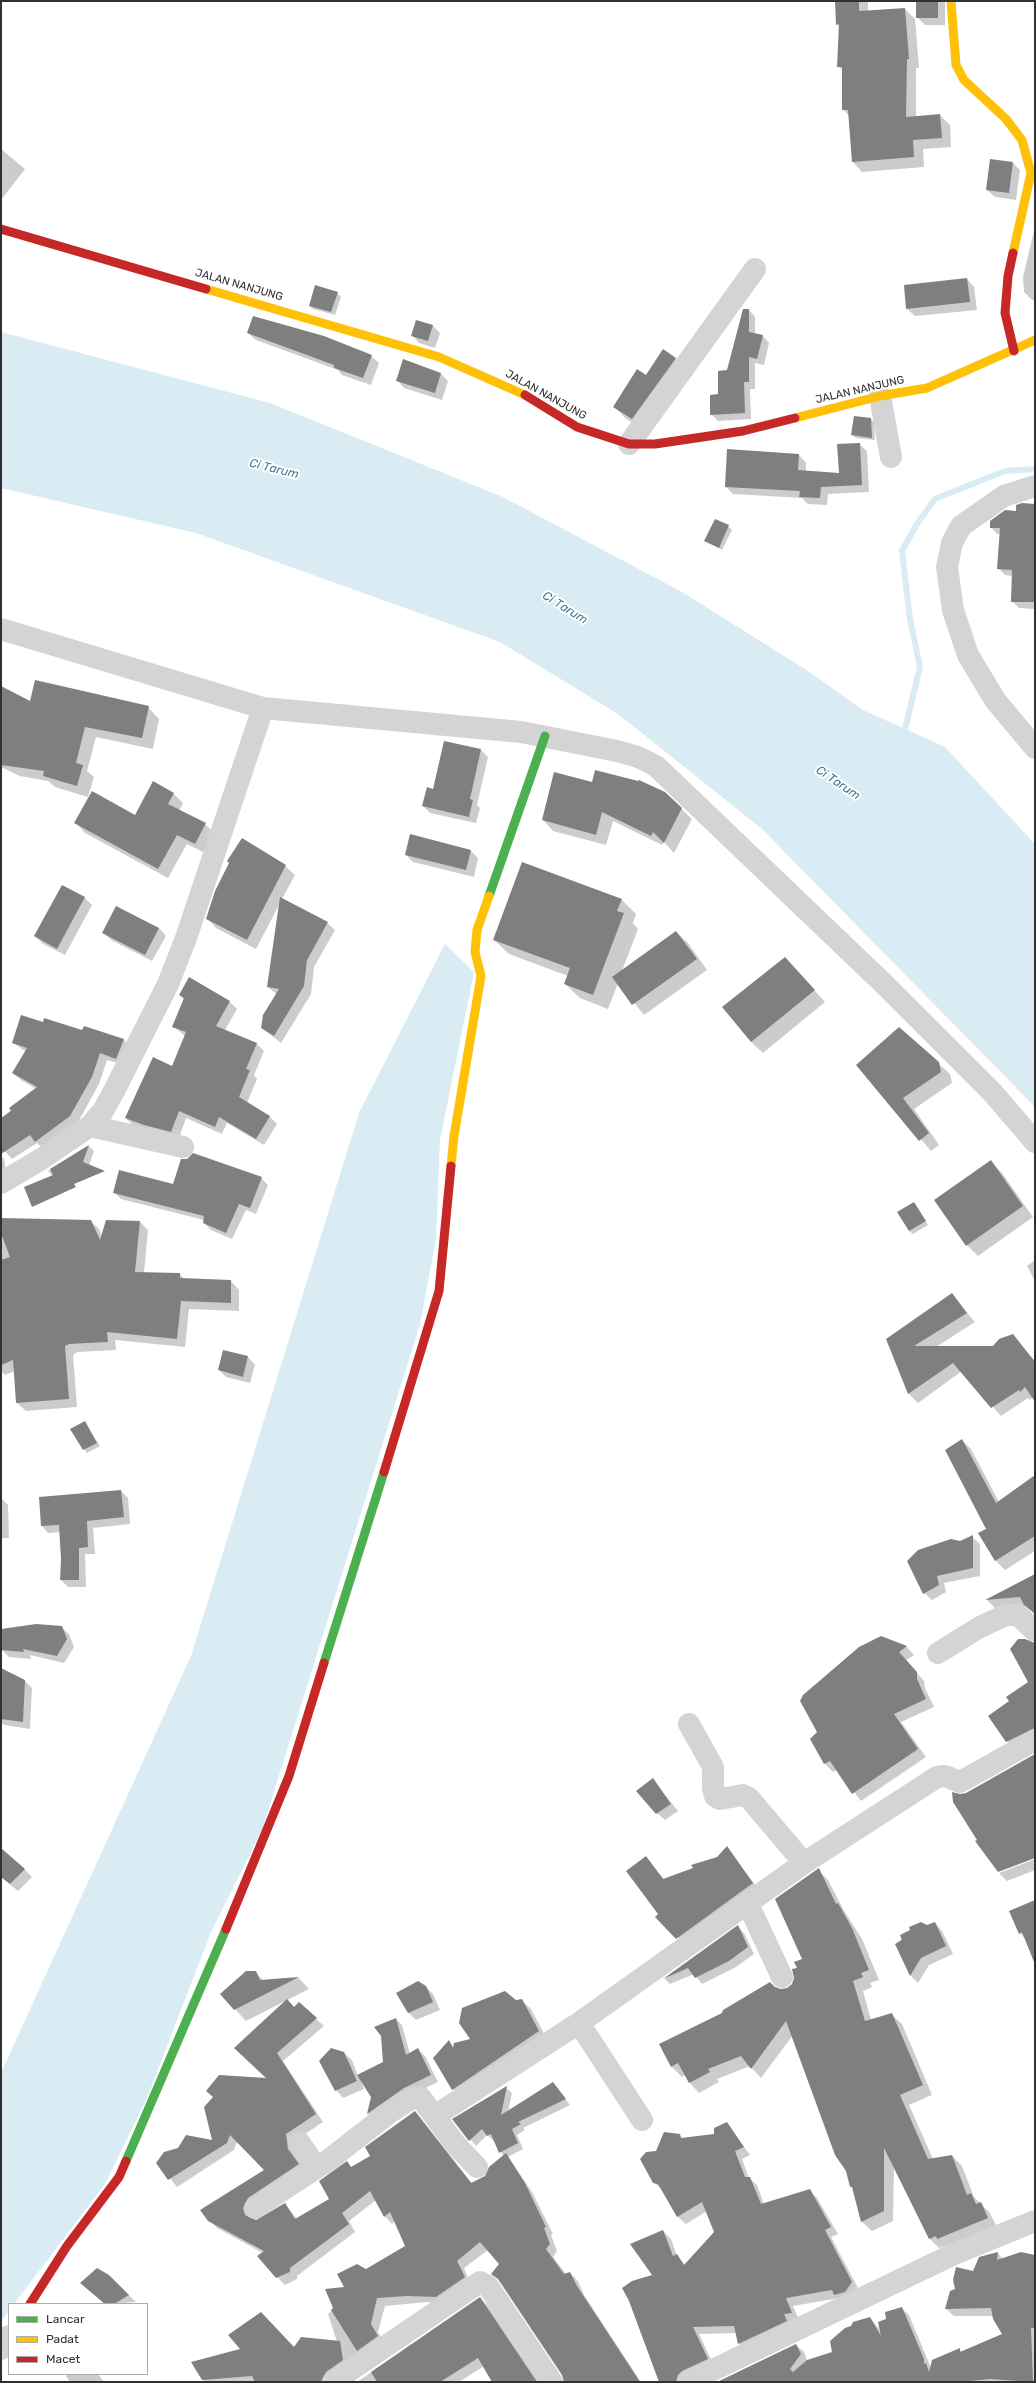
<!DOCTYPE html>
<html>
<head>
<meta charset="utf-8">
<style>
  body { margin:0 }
  #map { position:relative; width:1036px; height:2383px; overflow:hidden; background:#fff; font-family:Rubik,sans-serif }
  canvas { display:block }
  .frame { position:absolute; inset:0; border:2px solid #303030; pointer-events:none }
  .legend { position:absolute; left:8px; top:2303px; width:140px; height:72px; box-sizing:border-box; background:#fff; border:1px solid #acacac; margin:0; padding:5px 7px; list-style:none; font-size:12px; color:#303030 }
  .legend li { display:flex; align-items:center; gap:8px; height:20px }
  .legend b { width:20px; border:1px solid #acacac }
</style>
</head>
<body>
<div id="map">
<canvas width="1036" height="2383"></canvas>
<div class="frame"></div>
<ul class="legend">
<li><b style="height:5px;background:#4caf50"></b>Lancar</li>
<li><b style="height:5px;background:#ffc107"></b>Padat</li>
<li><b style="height:5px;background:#c62828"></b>Macet</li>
</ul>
</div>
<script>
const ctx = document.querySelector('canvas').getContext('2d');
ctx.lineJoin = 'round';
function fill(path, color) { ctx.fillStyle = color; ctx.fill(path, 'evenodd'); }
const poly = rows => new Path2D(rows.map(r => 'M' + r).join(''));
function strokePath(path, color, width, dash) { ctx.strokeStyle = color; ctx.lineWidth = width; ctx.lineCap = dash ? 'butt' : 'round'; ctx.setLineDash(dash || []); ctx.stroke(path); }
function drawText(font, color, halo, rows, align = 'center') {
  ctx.font = font + ' Rubik,sans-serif'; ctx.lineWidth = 4; ctx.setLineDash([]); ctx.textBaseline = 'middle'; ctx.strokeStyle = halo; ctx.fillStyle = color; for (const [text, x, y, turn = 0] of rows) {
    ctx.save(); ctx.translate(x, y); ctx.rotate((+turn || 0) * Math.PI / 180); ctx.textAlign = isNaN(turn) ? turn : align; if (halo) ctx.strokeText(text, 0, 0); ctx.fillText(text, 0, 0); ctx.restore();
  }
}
const water = poly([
  [1,332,270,403,503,497,682,592,808,671,863,710,945,747,1035,844,1035,1107,762,829,618,714,500,642,196,533,1,488],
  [445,944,474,972,440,1140,436,1239,420,1324,262,1830,211,1932,147,2098,105,2184,14,2304,9,2304,9,2311,1,2321,1,2073,191,1656,359,1113]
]);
const shadow = poly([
  [836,1,868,1,868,11,905,9,915,19,919,68,916,68,916,117,940,115,950,125,951,147,923,149,924,167,862,172,853,162,849,116,843,109,843,71,838,66,840,28,837,24],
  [917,1,945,1,945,25,925,25,917,17],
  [1,149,25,169,1,200],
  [1013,163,1020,170,1016,200,995,197,987,190],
  [1035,227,1035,300,1032,300,1024,292,1023,277],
  [967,279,974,287,977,310,915,316,907,309],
  [337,293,341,297,335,315,313,309,310,306],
  [749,310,755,317,755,334,763,336,769,343,764,365,755,363,755,389,750,389,751,419,718,421,711,414],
  [416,321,433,326,440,333,435,348,419,343,412,335],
  [248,333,371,356,379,363,371,385,342,375,338,370,256,340],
  [675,358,686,370,643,429,625,418,614,406,647,376],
  [441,374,448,381,442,400,404,388,397,380],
  [871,419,874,422,875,440,856,438,852,435],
  [859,444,867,451,869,492,828,494,827,505,808,504,802,498,733,494,726,487,728,450,799,455,806,463,806,472,840,474],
  [1035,500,1035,609,1019,608,1012,601,1012,576,1005,575,998,568,1001,534,997,534,991,527,1033,505],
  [728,526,732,530,722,550,706,541],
  [1,687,31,703,148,707,159,719,153,749,96,737,87,771,94,777,88,797,55,787,48,781,20,776,1,767],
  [481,750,488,757,477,805,480,808,476,823,430,813,423,806,433,790],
  [593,783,665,793,692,819,674,853,664,842,662,845,613,821,606,845,553,831,543,820],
  [173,793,183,803,179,811,205,824,215,834,205,853,187,844,168,878,85,833,76,823,136,817],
  [411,836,471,851,478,858,474,877,413,862,406,855],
  [285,866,295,875,282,899,327,923,335,930,314,967,311,994,281,1043,262,1028,276,994,268,987,279,905,256,949,216,928,207,918],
  [63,886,85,898,92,905,65,955,43,944,35,936],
  [621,899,636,914,633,923,638,929,622,971,676,932,688,943,707,970,644,1015,618,983,608,1009,580,998,565,984,568,976,509,954,494,940],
  [159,928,166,936,152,961,111,940,103,932],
  [796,970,825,1002,763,1053,751,1042],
  [189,979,230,1002,237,1009,225,1030,257,1044,264,1051,254,1075,257,1079,247,1103,269,1116,277,1124,264,1145,227,1123,222,1134,186,1118,179,1138,133,1125,126,1118,172,1067,185,1036,173,1026,184,1000,180,995],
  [43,1023,83,1032,84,1028,124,1040,131,1048,124,1065,107,1060,99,1084,77,1124,43,1149,37,1143,12,1159,1,1147,1,1119,36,1089,21,1080,13,1073,26,1052,14,1043],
  [938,1063,950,1074,952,1083,914,1109,939,1145,931,1151,857,1065],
  [89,1146,94,1151,87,1172,53,1176,48,1171],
  [1,1156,4,1159,7,1178,1,1182],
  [991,1162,1002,1173,1033,1217,978,1256,967,1245],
  [261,1178,268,1185,256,1214,246,1210,232,1239,211,1230,204,1223,204,1220,121,1199,114,1192],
  [917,1207,928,1225,913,1234,909,1231],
  [1,1220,90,1221,99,1229,102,1237,140,1222,148,1230,144,1273,180,1274,185,1280,231,1281,239,1290,239,1311,189,1309,185,1347,115,1340,116,1350,77,1352,73,1355,77,1407,26,1411,17,1403,15,1371,5,1375,1,1371],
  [1035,1260,1035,1281,1027,1266],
  [952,1295,975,1322,936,1347,993,1347,1012,1335,1035,1361,1035,1401,1033,1397,1030,1400,1028,1398,1001,1416,962,1371,918,1403,909,1394,887,1339],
  [224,1351,248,1357,255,1365,250,1383,226,1377,219,1370],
  [84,1422,100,1446,87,1453,72,1429],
  [962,1440,971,1449,999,1502,1035,1476,1035,1551,1005,1570,996,1561,980,1533,988,1530],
  [121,1491,128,1498,130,1524,93,1528,95,1554,85,1554,86,1587,68,1587,61,1580,61,1532,48,1533,42,1526],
  [1,1498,8,1505,9,1538,1,1538],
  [972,1537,980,1544,980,1576,944,1583,946,1592,932,1600,924,1593,960,1542],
  [1035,1575,1035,1614,1027,1606,995,1608,987,1600],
  [61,1627,69,1634,74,1647,64,1663,30,1655,31,1659,9,1657,2,1650],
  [881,1637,907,1647,914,1655,906,1660,924,1681,925,1688,934,1707,901,1722,926,1757,861,1801,837,1770,833,1772,825,1764,811,1739,819,1732],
  [1035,1644,1035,1741,1016,1750,1007,1741,1010,1701,1029,1682],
  [1,1676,25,1681,32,1688,30,1729,4,1725,1,1722],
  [653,1780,678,1811,665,1820,657,1813],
  [727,1848,759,1890,684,1945,660,1915,645,1857,664,1879,695,1869,718,1858],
  [1,1856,24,1869,32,1877,18,1891,1,1877],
  [1035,1859,1035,1870,1007,1881,999,1873],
  [818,1870,828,1880,843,1909,862,1939,879,1980,870,1983,872,1987,863,1991,871,2020,892,2015,902,2024,932,2095,909,2105,933,2159,952,2156,962,2166,974,2197,990,2213,997,2228,948,2248,945,2246,939,2248,929,2238,894,2165,893,2221,872,2231,862,2222,854,2190,793,2035,761,2078,750,2066,717,2079,719,2082,699,2093,690,2083,685,2075,682,2077,672,2067,661,2045,776,1989,787,1989,793,1985,798,1968,803,1959],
  [1035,1901,1035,1964,1026,1940,1020,1933],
  [935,1923,942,1931,953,1954,929,1965,918,1983,911,1976,896,1944,911,1930],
  [738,1927,744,1933,754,1954,736,1967,702,1984,694,1974,670,1984,665,1979],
  [255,1972,264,1981,299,1978,309,1989,246,2021,235,2009],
  [425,1986,433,1994,440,2010,416,2020,408,2012],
  [521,2000,531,2009,548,2041,463,2099,453,2089,449,2042,454,2047,472,2040,516,2001],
  [299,2004,324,2026,283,2061,323,2122,293,2142,296,2157,306,2172,250,2216,256,2222,285,2204,297,2219,331,2200,347,2163,352,2168,371,2156,415,2112,472,2183,486,2177,504,2157,494,2141,487,2135,476,2146,454,2120,505,2087,512,2093,508,2112,553,2083,570,2105,523,2128,525,2130,517,2135,523,2149,508,2157,532,2192,553,2234,551,2235,557,2251,553,2257,566,2274,570,2273,578,2281,584,2295,641,2382,564,2382,563,2375,500,2264,488,2250,464,2268,471,2285,444,2304,427,2302,385,2306,378,2332,385,2344,332,2382,205,2382,192,2363,337,2342,328,2314,334,2308,346,2288,366,2270,407,2246,395,2221,392,2224,385,2216,376,2200,349,2221,355,2232,297,2276,297,2279,285,2285,277,2277,263,2253,217,2228,209,2220,265,2171,237,2142,234,2150,177,2187,158,2163,213,2141,268,2079,235,2048],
  [396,2019,402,2025,410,2054,418,2049,425,2056,438,2082,411,2095,375,2120,368,2114,372,2097,361,2080,364,2089,343,2098,336,2090,344,2053,352,2060,358,2076,384,2063],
  [727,2124,750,2155,742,2159,749,2178,757,2185,764,2204,809,2190,817,2198,838,2234,831,2237,859,2290,839,2298,793,2306,799,2320,747,2351,739,2343,737,2333,699,2334,714,2366,685,2382,660,2382,654,2275,663,2231,671,2239,677,2256,685,2265,715,2232,707,2211,686,2224,678,2217,663,2190,653,2182,656,2152,679,2135,683,2139,715,2135],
  [998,2253,1003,2259,1021,2253,1035,2256,1035,2382,719,2382,796,2345,804,2352,807,2361,833,2353,870,2318,880,2330,888,2320,901,2308,909,2315,931,2368,959,2349,962,2352,1003,2334,993,2316,954,2316,946,2309,957,2290,973,2273],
  [108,2275,136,2302,105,2304,81,2283],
  [480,2298,488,2306,539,2382,493,2382,484,2366,459,2382,357,2382],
  [69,2374,98,2374,104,2382,70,2382,66,2376]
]);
const stream = poly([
  [900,735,905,729,920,667,910,619,902,551,917,524,935,499,1005,471,1035,469]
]);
const building = poly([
  [835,1,859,1,859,11,905,8,909,59,907,59,906,117,940,114,942,138,913,140,914,157,852,162,848,110,842,110,842,67,837,67,839,24,836,25],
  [916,1,938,1,938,18,916,18],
  [990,159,1013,162,1009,193,986,190],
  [967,278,970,302,906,309,904,285],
  [315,285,338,292,331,312,309,306],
  [743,309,749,309,749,332,763,335,757,359,749,357,749,382,744,382,745,413,710,415,710,395,718,394,718,371,727,370],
  [253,316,324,336,372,355,363,378,334,368,334,365,247,333],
  [416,320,433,325,428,341,411,336],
  [663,349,676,358,632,419,613,407,637,369,646,375],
  [403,359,441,373,435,393,396,381],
  [854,416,871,418,872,438,851,435],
  [860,443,862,485,821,487,820,498,799,497,800,491,725,487,727,449,799,454,798,470,839,473,837,444],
  [1022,503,1035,504,1035,602,1011,602,1012,570,997,569,1000,528,990,528,990,521,1005,510,1016,511,1016,505],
  [715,519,729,525,719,548,704,541],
  [35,680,149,706,142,738,85,727,76,763,83,765,77,786,43,776,44,771,1,765,1,686,30,701],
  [444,741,481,749,470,799,473,800,469,817,422,806,427,787,433,789],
  [595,770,638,781,639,780,665,792,682,808,664,843,653,832,651,836,602,812,596,835,542,820,554,772,592,782],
  [153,781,174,793,168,804,206,823,195,844,177,835,158,869,74,823,92,791,135,815],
  [410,834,471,850,466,870,405,855],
  [242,838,286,865,247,940,206,919,215,891,229,863,227,861],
  [522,862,622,899,617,911,624,913,593,995,564,984,570,968,493,940],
  [62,885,85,897,57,949,34,936],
  [280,897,328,922,307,960,304,986,274,1036,261,1028,263,1015,279,989,267,987],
  [116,906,159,928,145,955,102,933],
  [676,931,697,959,632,1005,612,977],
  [785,957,815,990,751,1042,722,1007],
  [189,977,230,1001,216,1026,257,1043,246,1069,250,1070,239,1097,270,1116,256,1139,219,1117,215,1127,179,1111,171,1132,144,1125,125,1118,153,1057,172,1066,186,1032,172,1027,184,998,179,995],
  [21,1015,43,1022,44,1018,82,1030,84,1026,124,1039,116,1059,100,1053,92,1077,70,1116,35,1142,30,1135,1,1154,1,1118,11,1111,9,1108,37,1087,12,1073,27,1048,12,1043],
  [899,1027,939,1062,941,1072,903,1098,929,1133,919,1141,856,1065],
  [89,1145,83,1162,105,1171,74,1184,76,1187,32,1207,24,1187,53,1175,50,1169],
  [193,1153,262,1177,250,1208,239,1204,226,1233,203,1223,204,1216,113,1193,119,1170,173,1184,181,1159,187,1159],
  [991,1160,1023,1206,966,1246,934,1200],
  [914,1202,926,1221,909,1231,897,1212],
  [1,1218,91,1220,100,1240,106,1220,140,1221,135,1272,180,1273,180,1278,231,1280,231,1303,181,1301,177,1339,107,1332,108,1342,69,1344,65,1346,69,1399,16,1403,13,1360,1,1365,1,1260,10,1257,1,1233],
  [952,1293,967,1313,914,1346,993,1346,999,1339,1013,1334,1035,1362,1035,1402,1025,1387,1020,1392,1019,1390,991,1408,953,1363,908,1394,886,1339],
  [223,1350,248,1356,243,1377,218,1370],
  [85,1421,97,1443,83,1450,70,1429],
  [962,1439,996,1503,1035,1475,1035,1536,995,1561,978,1533,986,1529,945,1450],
  [121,1490,124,1517,87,1521,88,1547,79,1548,79,1580,60,1580,61,1559,59,1525,41,1526,39,1497],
  [973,1535,973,1568,937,1576,939,1585,923,1594,907,1561,918,1550,951,1539,960,1541],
  [1035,1574,1035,1614,1024,1605,1020,1597,985,1600],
  [36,1624,62,1626,67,1639,57,1656,23,1649,24,1652,1,1650,1,1629],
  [881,1636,907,1646,899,1652,917,1672,917,1679,926,1699,894,1714,918,1749,852,1794,830,1761,824,1764,810,1739,817,1732,800,1701,803,1695,859,1647],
  [1018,1639,1025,1639,1035,1643,1035,1728,1006,1742,988,1716,1009,1701,1006,1697,1028,1682,1010,1649],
  [1,1668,25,1680,23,1722,1,1719],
  [1035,1754,1035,1858,998,1872,975,1841,977,1840,953,1802,952,1792,960,1794,966,1793],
  [653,1778,671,1804,656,1814,636,1791],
  [727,1846,753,1883,676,1939,655,1917,658,1914,626,1871,646,1856,663,1879,693,1868,691,1865,717,1857],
  [1,1848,25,1869,10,1884,1,1877],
  [819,1868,836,1904,838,1903,852,1928,869,1970,861,1973,863,1977,853,1981,865,2021,892,2013,923,2085,900,2095,928,2159,952,2155,967,2195,971,2193,976,2204,981,2202,988,2218,937,2239,936,2236,929,2239,884,2148,884,2211,861,2222,852,2187,850,2187,846,2171,835,2155,786,2021,751,2069,741,2056,708,2069,710,2072,689,2083,678,2063,671,2067,659,2044,722,2013,723,2010,770,1982,775,1987,781,1989,787,1988,792,1984,794,1978,792,1969,797,1968,794,1962,802,1959,775,1899],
  [1035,1900,1035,1962,1034,1962,1022,1932,1019,1934,1009,1911],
  [921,1922,927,1925,935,1922,946,1946,921,1958,910,1976,895,1944,902,1940,900,1935,910,1930,909,1927],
  [738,1925,748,1947,729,1961,695,1978,688,1968,663,1979],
  [246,1971,256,1971,260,1980,299,1977,234,2010,220,1994],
  [418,1981,426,1986,433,2002,408,2013,396,1993],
  [505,1991,516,2000,522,1999,539,2031,452,2090,433,2058,449,2040,453,2048,454,2043,470,2039,459,2023,462,2008],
  [287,1999,294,2007,299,2002,317,2018,277,2053,316,2114,286,2134,288,2149,299,2164,248,2198,243,2208,245,2215,256,2220,285,2203,295,2219,329,2199,319,2181,347,2161,351,2167,370,2156,365,2147,415,2111,471,2183,485,2176,489,2167,506,2153,525,2183,546,2227,544,2228,550,2244,546,2249,564,2274,570,2272,577,2286,640,2382,564,2382,562,2375,498,2279,491,2274,499,2264,480,2242,457,2261,465,2277,436,2297,407,2296,377,2298,371,2324,378,2336,357,2351,331,2310,333,2308,325,2289,344,2287,337,2274,357,2264,366,2269,405,2246,390,2212,384,2217,370,2191,342,2213,349,2224,290,2268,290,2272,276,2278,257,2256,264,2251,208,2221,200,2210,264,2170,230,2135,227,2143,168,2180,156,2163,164,2152,178,2148,186,2135,212,2140,204,2107,213,2097,206,2091,219,2075,266,2078,234,2048],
  [396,2018,406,2055,418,2048,431,2075,404,2088,367,2114,371,2097,357,2075,383,2062,381,2036,374,2027],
  [331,2048,344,2052,357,2081,335,2091,319,2061],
  [553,2082,566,2099,518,2122,521,2124,512,2129,518,2143,499,2153,491,2134,487,2136,482,2129,469,2141,452,2119,507,2086,501,2115],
  [727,2122,744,2147,735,2151,745,2177,750,2177,761,2204,810,2189,831,2227,825,2230,852,2282,845,2292,834,2295,832,2290,786,2298,792,2313,784,2314,787,2321,738,2344,734,2326,693,2327,708,2359,682,2371,678,2375,676,2382,659,2382,629,2301,622,2288,632,2281,652,2275,630,2244,663,2230,673,2256,677,2254,684,2265,714,2232,702,2202,677,2217,658,2184,653,2183,640,2159,646,2152,656,2151,664,2132,680,2134,681,2138,714,2134,714,2128],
  [998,2252,997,2260,1021,2252,1035,2255,1034,2328,1031,2328,1033,2382,990,2379,961,2382,717,2382,796,2344,801,2354,790,2369,793,2372,807,2360,832,2352,830,2341,845,2328,851,2326,853,2322,870,2317,881,2336,878,2322,886,2319,885,2312,902,2307,924,2359,924,2364,926,2363,929,2372,932,2360,960,2348,960,2352,1002,2334,993,2319,991,2308,945,2309,950,2291,955,2289,953,2280,956,2267,973,2271,979,2257],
  [97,2268,109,2275,129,2295,114,2304,105,2304,80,2283],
  [480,2297,537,2382,492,2382,478,2358,440,2382,377,2382,371,2372],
  [261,2312,294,2347,301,2337,340,2341,343,2360,326,2372,321,2382,255,2382,252,2376,202,2380,191,2362,240,2349,228,2335]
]);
const street = poly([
  [880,396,891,457],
  [629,444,755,269],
  [1035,486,1004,496,961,526,952,543,947,567,953,610,968,655,995,700,1035,748],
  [1,629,263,708,186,938,168,984,114,1091,103,1111,90,1126,43,1158,1,1183],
  [263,708,521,732,617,751,638,757,656,766,884,984,992,1092,1035,1142],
  [90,1126,183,1147],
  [938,1653,980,1627,1006,1615,1018,1615,1035,1631],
  [689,1724,713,1767,713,1789,715,1796,720,1799,743,1795,749,1798,804,1863],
  [748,1904,782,1977],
  [579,2023,642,2120],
  [436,2115,579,2023,804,1863,937,1777,945,1776,960,1782,1035,1740],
  [299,2142,316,2167],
  [255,2208,330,2159,389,2113,411,2099,421,2098,456,2145,477,2167],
  [1,2349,9,2336],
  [333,2382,480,2282,488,2286,552,2382],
  [688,2382,954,2254,1035,2221]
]);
const fast = poly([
  [489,896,545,736],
  [324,1663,384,1472],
  [126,2161,226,1929]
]);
const slow = poly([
  [951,1,956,65,964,80,1006,119,1022,140,1031,173,1013,253],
  [206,289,439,357,525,395],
  [795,418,880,396,927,388,1035,340],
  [451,1166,454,1136,481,976,475,952,477,930,489,896]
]);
const jam = poly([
  [1,229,206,289],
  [1013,253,1008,276,1005,313,1014,351],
  [525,395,577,427,629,444,655,444,743,431,795,418],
  [384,1472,439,1291,451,1166],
  [226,1929,289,1776,324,1663],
  [30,2304,67,2246,119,2177,126,2161]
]);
const streetNames = [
  ["JALAN NANJUNG",239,285,16],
  ["JALAN NANJUNG",860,390,-13],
  ["JALAN NANJUNG",546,395,29]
];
const waterNames = [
  ["Ci Tarum",274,469,14],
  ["Ci Tarum",565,608,32],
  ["Ci Tarum",838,783,34]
];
fill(water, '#d9ebf3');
fill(shadow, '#0003');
strokePath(stream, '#d9ebf3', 6);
fill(building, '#7f7f7f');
strokePath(street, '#d4d4d4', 22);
strokePath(fast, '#4caf50', 9);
strokePath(slow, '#ffc107', 9);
strokePath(jam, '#c62828', 9);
drawText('11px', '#303030', '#fff', streetNames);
drawText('italic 12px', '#397998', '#fff', waterNames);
</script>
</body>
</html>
